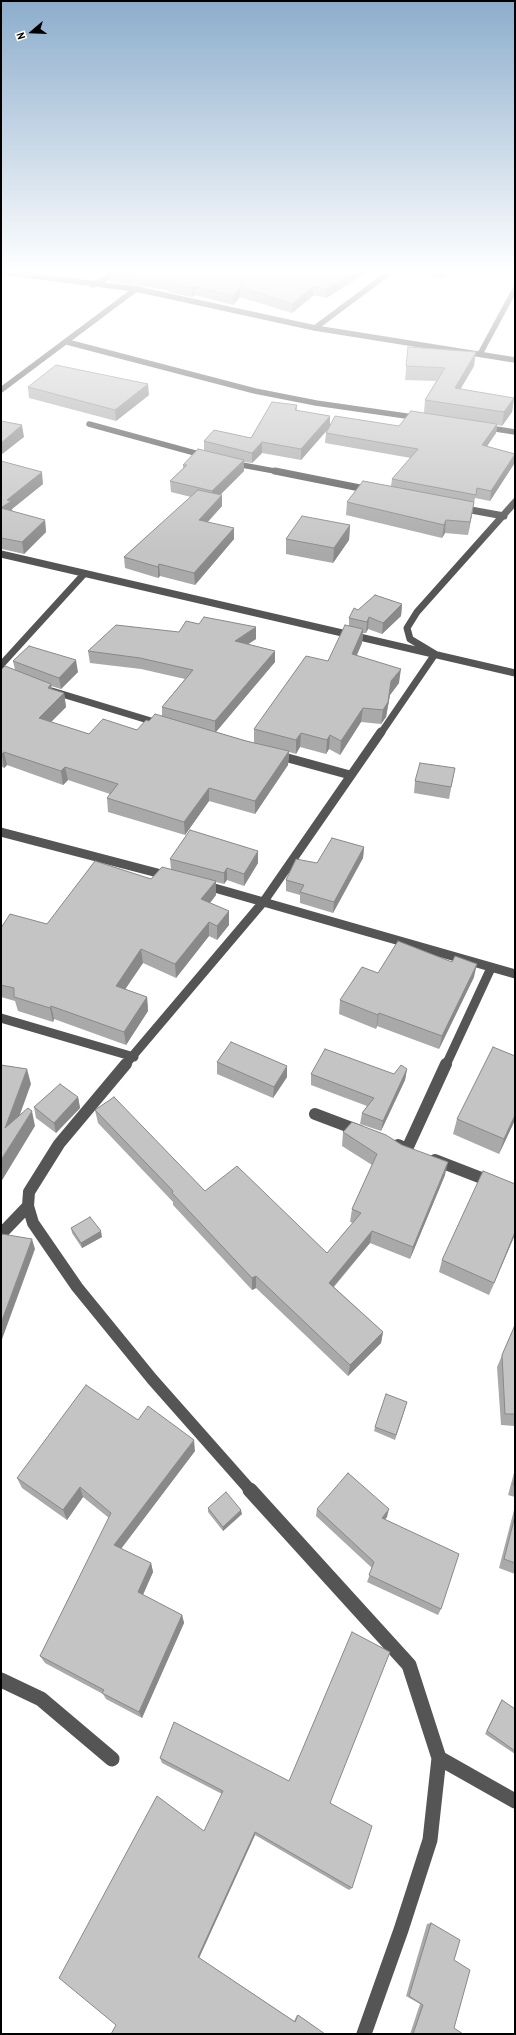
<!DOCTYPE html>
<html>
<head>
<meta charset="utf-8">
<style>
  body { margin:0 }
  #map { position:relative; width:516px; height:2035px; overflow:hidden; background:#fff; font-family:"Archivo Narrow",sans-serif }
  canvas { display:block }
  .frame { position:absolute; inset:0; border:2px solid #000; pointer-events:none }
  .north { position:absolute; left:12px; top:12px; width:40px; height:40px; -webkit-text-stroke:3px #fff; paint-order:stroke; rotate:251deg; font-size:11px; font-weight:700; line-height:16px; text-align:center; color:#000 }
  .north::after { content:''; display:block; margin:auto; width:14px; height:18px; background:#000; clip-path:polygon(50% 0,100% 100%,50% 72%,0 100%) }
</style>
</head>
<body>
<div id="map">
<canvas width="516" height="2035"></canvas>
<div class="frame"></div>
<div class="north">N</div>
</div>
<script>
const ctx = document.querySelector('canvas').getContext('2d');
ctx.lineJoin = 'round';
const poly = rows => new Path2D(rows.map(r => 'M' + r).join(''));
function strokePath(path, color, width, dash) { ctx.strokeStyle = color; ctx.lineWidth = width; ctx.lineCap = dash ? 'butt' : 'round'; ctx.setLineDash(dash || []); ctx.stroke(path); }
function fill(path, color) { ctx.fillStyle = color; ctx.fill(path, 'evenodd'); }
const minorFar4 = poly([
  [1,272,136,289,315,328,515,360],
  [92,285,124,269],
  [315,328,394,269],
  [67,342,255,391,316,403,420,418],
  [480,354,515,289],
  [1,390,136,289],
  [89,424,206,456],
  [483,427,515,432],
  [231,463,280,472]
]);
const minorFar3 = poly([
  [275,471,370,490],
  [460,508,504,516],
  [1,554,515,673],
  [1,665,84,574],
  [52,691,161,724],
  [381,733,435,654,410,639,407,628,417,612,515,502]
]);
const minorFar2 = poly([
  [277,755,350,775],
  [1,832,169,876],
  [204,885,515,974],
  [1,1018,134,1057],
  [125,1065,264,901,381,732],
  [446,1065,491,968]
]);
const minorFar1 = poly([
  [126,1064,59,1144,29,1192,28,1206,33,1223,77,1287,152,1379,251,1491],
  [315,1114,360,1131],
  [398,1145,407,1149,446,1064],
  [435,1160,515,1191],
  [1,1234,28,1206]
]);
const minor = poly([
  [250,1490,409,1665,439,1758,430,1840,401,1930,364,2034],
  [1,1680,41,1699,112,1759],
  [439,1758,515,1801]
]);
const wall = poly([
  [86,269,115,269,107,273,86,271],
  [373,269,326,298,314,295,292,313,240,297,233,305,195,295,192,297,168,292,168,290,111,282,110,272],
  [419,269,452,269,449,275,439,278,418,275],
  [408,347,474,366,460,389,514,398,512,412,502,426,497,425,496,433,487,446,515,454,514,464,490,501,475,498,468,535,445,533,442,538,346,515,347,502,391,486,392,479,411,458,325,443,326,433,328,428,301,460,262,453,252,463,244,462,244,471,220,495,222,495,222,506,208,522,234,528,234,539,195,585,160,576,158,578,125,568,124,557,191,497,171,492,170,481,183,468,183,465,204,450,204,441,251,438,297,405,297,410,330,425,399,426,424,413,425,400,436,381,405,380],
  [28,387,149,395,116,421,29,398],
  [1,461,43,484,12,509,12,511,45,520,46,532,24,554,2,549,1,549],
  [350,525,349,540,333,563,286,554,286,539],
  [402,604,401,616,382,634,368,629,366,633,363,633,362,643,357,655,399,683,390,695,386,717,381,724,361,722,340,755,329,749,326,754,300,747,296,754,289,752,288,765,255,814,209,801,185,835,108,812,107,798,110,794,68,780,63,785,7,765,4,768,1,766,1,670,15,670,13,661,78,672,61,689,51,686,52,689,64,693,66,707,51,722,89,734,137,730,149,721,162,716,162,707,185,679,141,669,90,663,88,651,179,632,256,639,247,644,275,651,275,662,216,732,254,743,254,729,328,661,349,625,349,618,358,610],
  [455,768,449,799,414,793,415,781],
  [364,847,363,858,333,913,300,903,300,895,286,891,286,880,317,863],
  [170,859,258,863,244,886,227,880,224,884,216,882,216,895,210,903,229,911,229,925,217,940,209,936,176,978,143,963,125,989,147,997,148,1011,126,1045,54,1019,53,1022,18,1011,15,1001,1,997,1,928,47,924,151,879,171,869],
  [378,973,474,977,439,1049,377,1026,376,1029,339,1014,340,1000],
  [515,1056,515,1120,499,1154,453,1134,457,1119],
  [217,1062,287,1077,273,1098,217,1074],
  [407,1069,405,1080,381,1131,360,1124,362,1113,367,1106,311,1085,311,1074,394,1074],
  [78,1097,80,1108,56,1133,36,1118,34,1107],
  [95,1110,205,1191,327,1253,353,1223,350,1222,352,1209,372,1165,342,1146,343,1132,445,1175,410,1259,370,1243,334,1287,383,1332,381,1343,348,1376,256,1288,252,1290,173,1205,173,1202,98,1123],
  [515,1184,515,1238,514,1237,489,1295,439,1272,442,1260],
  [71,1228,102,1237,82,1248,72,1233],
  [515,1325,515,1426,501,1425,497,1367],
  [406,1406,395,1440,374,1431,375,1427],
  [138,1420,195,1451,121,1549,151,1563,153,1572,143,1595,182,1615,184,1623,142,1718,106,1699,103,1694,45,1663,40,1656,109,1518,83,1497,67,1520,22,1488,17,1478],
  [515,1469,515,1497,508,1495],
  [515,1506,515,1574,499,1568],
  [208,1508,242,1514,223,1531,208,1512],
  [317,1509,387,1517,385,1519,441,1609,438,1615,367,1582,372,1568,316,1516],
  [502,1700,515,1709,515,1754,485,1734,500,1703],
  [160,1758,330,1803,352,1888,349,1890,255,1835,199,1958,294,2021,297,2015,325,2034,116,2025,204,1831,222,1794,162,1763],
  [431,1923,454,1960,454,2028,463,2034,410,2034,420,2004,406,1996,427,1924]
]);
const shadedWall = poly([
  [106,269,115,269,107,273],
  [359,269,373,269,326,298,327,289],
  [440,269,452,269,449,275,439,278],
  [194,286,195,295,192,297,192,288],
  [314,286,314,295,292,313,292,304],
  [240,287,240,297,233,305,233,296],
  [476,352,474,366,453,402,455,388],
  [148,384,149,395,116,421,115,410],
  [514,398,512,412,502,426,504,412],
  [330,416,330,427,301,460,301,449],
  [497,424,496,433,481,455,482,445],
  [22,425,24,437,1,455,1,443],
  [262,442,262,453,252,463,252,453],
  [515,454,514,464,490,501,491,491],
  [244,460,244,471,213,502,212,491],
  [42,472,43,484,12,509,13,513,1,508,7,500],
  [222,495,222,506,199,531,199,520],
  [474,502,472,515,468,535,470,522],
  [45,520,46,532,24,554,22,542],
  [446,520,445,533,442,538,444,525],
  [350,525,349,540,333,563,334,548],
  [234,528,234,539,195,585,194,573],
  [159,564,160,576,158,578,158,567],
  [402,604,401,616,382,634,383,623],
  [369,617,368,629,366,633,367,622],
  [256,627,256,639,235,653,235,641],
  [363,629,362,643,351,668,352,654],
  [275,651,275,662,215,733,215,721],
  [76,660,78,672,61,689,59,678],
  [401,669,399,683,390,695,386,717,381,724,383,710,391,681],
  [51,684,53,698,48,688],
  [64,693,66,707,41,732,39,718],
  [363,708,361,722,340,755,341,741],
  [301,733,300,747,296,754,296,740],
  [330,735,329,749,326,754,327,740],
  [289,751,288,765,255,814,255,801],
  [4,752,7,765,4,768,2,754],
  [65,767,68,780,63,785,61,771],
  [209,788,209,801,185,835,184,822],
  [364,847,363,858,333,913,334,902],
  [258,851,258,863,244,886,244,874],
  [227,868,227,880,224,884,224,873],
  [216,881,216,895,202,913,201,899],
  [229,911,229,925,217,940,217,926],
  [209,922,209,936,176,978,175,964],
  [141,949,143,963,118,1000,116,986],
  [477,964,474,977,439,1049,442,1036],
  [147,997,148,1011,126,1045,124,1032],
  [51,1006,54,1019,53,1022,50,1008],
  [379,1013,377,1026,376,1029,378,1015],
  [287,1066,287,1077,273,1098,274,1087],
  [27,1069,31,1084,10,1142,5,1128],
  [407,1069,405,1080,381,1131,383,1121],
  [78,1097,80,1108,56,1133,54,1123],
  [32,1111,35,1126,1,1182,1,1160],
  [515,1115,515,1120,499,1154,504,1139],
  [448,1162,445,1175,410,1259,413,1247],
  [101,1231,102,1237,82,1248,81,1243],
  [372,1231,370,1243,327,1294,329,1283],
  [515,1232,514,1237,489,1295,494,1283],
  [32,1239,35,1249,1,1342,1,1323],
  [256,1276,256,1288,252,1290,252,1278],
  [383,1332,381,1343,348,1376,350,1365],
  [194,1440,195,1451,117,1554,114,1545],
  [80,1487,83,1497,67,1520,63,1510],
  [389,1509,387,1517,380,1525,382,1518],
  [241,1510,242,1514,223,1531,223,1527],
  [151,1563,153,1572,140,1601,138,1592],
  [182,1615,184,1623,142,1718,139,1712],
  [255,1832,255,1835,199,1958,198,1957]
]);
const building = poly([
  [117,269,359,269,327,289,314,286,292,304,240,287,233,296,194,286,192,288,168,282,169,281,110,272,117,269],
  [408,347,476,352,455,388,514,398,504,412,425,400,445,368,406,366,408,347],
  [56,365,148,384,115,410,28,387,56,365],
  [272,402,297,405,295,410,330,416,301,449,262,442,252,453,204,441,214,430,251,438,272,402],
  [411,411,497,424,482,445,515,454,491,491,477,488,476,495,392,479,418,449,326,433,335,416,399,426,411,411],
  [1,421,22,425,1,443,1,421],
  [198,449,244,460,212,491,170,481,187,465,183,465,198,449],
  [1,461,42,472,7,500,11,501,1,508,45,520,22,542,1,538,1,461],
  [363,481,474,502,470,522,446,520,444,525,347,502,363,481],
  [198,490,222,495,199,520,234,528,194,573,159,564,158,567,124,557,198,490],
  [302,516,350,525,334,548,286,539,302,516],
  [375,595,402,604,383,623,369,617,367,622,349,618,354,608,358,610,375,595],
  [204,617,256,627,235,641,275,651,215,721,162,707,193,670,140,658,88,651,116,625,179,632,186,621,199,624,204,617],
  [345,625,363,629,352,654,401,669,391,681,388,702,383,710,363,708,341,741,330,735,327,740,301,733,296,740,254,729,306,656,328,661,345,625],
  [29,646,76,660,59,678,13,661,29,646],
  [5,666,51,684,48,688,64,693,39,718,89,734,103,719,137,730,146,720,149,721,155,714,246,741,289,751,255,801,209,788,184,822,107,798,118,784,65,767,61,771,4,752,2,754,1,754,1,670,5,666],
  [420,763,455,768,451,787,415,781,420,763],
  [190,830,258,851,244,874,227,868,224,873,170,859,190,830],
  [332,838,364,847,334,902,300,892,304,885,286,880,296,859,317,863,332,838],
  [95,861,151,879,162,867,216,881,201,899,229,911,217,926,209,922,175,964,141,949,116,986,147,997,124,1032,51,1006,50,1008,14,997,14,988,1,985,1,928,10,914,47,924,95,861],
  [398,941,452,962,455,956,477,964,442,1036,379,1013,378,1015,340,1000,362,967,378,973,398,941],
  [231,1042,287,1066,274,1087,217,1062,231,1042],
  [493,1047,515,1056,515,1115,504,1139,457,1119,493,1047],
  [325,1049,394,1074,401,1065,407,1069,383,1121,362,1113,374,1098,311,1074,325,1049],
  [1,1065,27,1069,5,1128,28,1108,32,1111,1,1160,1,1065],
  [60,1084,78,1097,54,1123,34,1107,60,1084],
  [114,1097,205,1191,237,1166,327,1253,361,1213,352,1209,377,1154,343,1132,352,1122,386,1135,402,1145,448,1162,413,1247,372,1231,329,1283,383,1332,350,1365,256,1276,252,1278,172,1193,173,1191,95,1110,114,1097],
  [483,1171,515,1184,515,1232,494,1283,442,1260,483,1171],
  [90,1217,101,1231,81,1243,71,1228,90,1217],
  [2,1234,32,1239,1,1323,1,1236,2,1234],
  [515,1325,515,1414,505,1414,502,1355,515,1325],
  [86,1385,138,1420,148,1406,194,1440,114,1545,151,1563,138,1592,182,1615,139,1712,102,1693,104,1690,40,1656,111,1513,80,1487,63,1510,17,1478,86,1385],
  [386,1394,407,1402,396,1435,375,1427,386,1394],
  [348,1473,389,1509,382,1518,459,1554,441,1609,369,1575,374,1562,317,1509,348,1473],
  [515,1478,515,1485,513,1485,515,1478],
  [226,1492,241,1510,223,1527,208,1508,226,1492],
  [515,1516,515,1563,504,1559,515,1516],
  [352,1632,390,1652,330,1803,372,1826,352,1888,255,1832,198,1957,295,2022,298,2015,325,2034,111,2034,116,2025,59,1978,157,1796,204,1831,223,1791,160,1758,174,1722,289,1781,352,1632],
  [502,1700,515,1709,515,1751,487,1731,502,1700],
  [431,1923,460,1940,454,1960,470,1970,454,2028,463,2034,413,2034,423,2005,409,1996,431,1923]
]);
strokePath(minorFar4, '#555', 5.5);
strokePath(minorFar3, '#555', 7);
strokePath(minorFar2, '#555', 9);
strokePath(minorFar1, '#555', 12);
strokePath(minor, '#555', 15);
fill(wall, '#a9a9a9');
fill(shadedWall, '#898989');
fill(building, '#c4c4c4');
strokePath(building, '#898989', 1);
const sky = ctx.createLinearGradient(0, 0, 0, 554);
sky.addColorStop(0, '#8cadcc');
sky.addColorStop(0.49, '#fff');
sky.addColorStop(1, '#ffffff00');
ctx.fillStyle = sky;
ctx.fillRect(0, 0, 516, 554);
</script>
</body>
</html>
